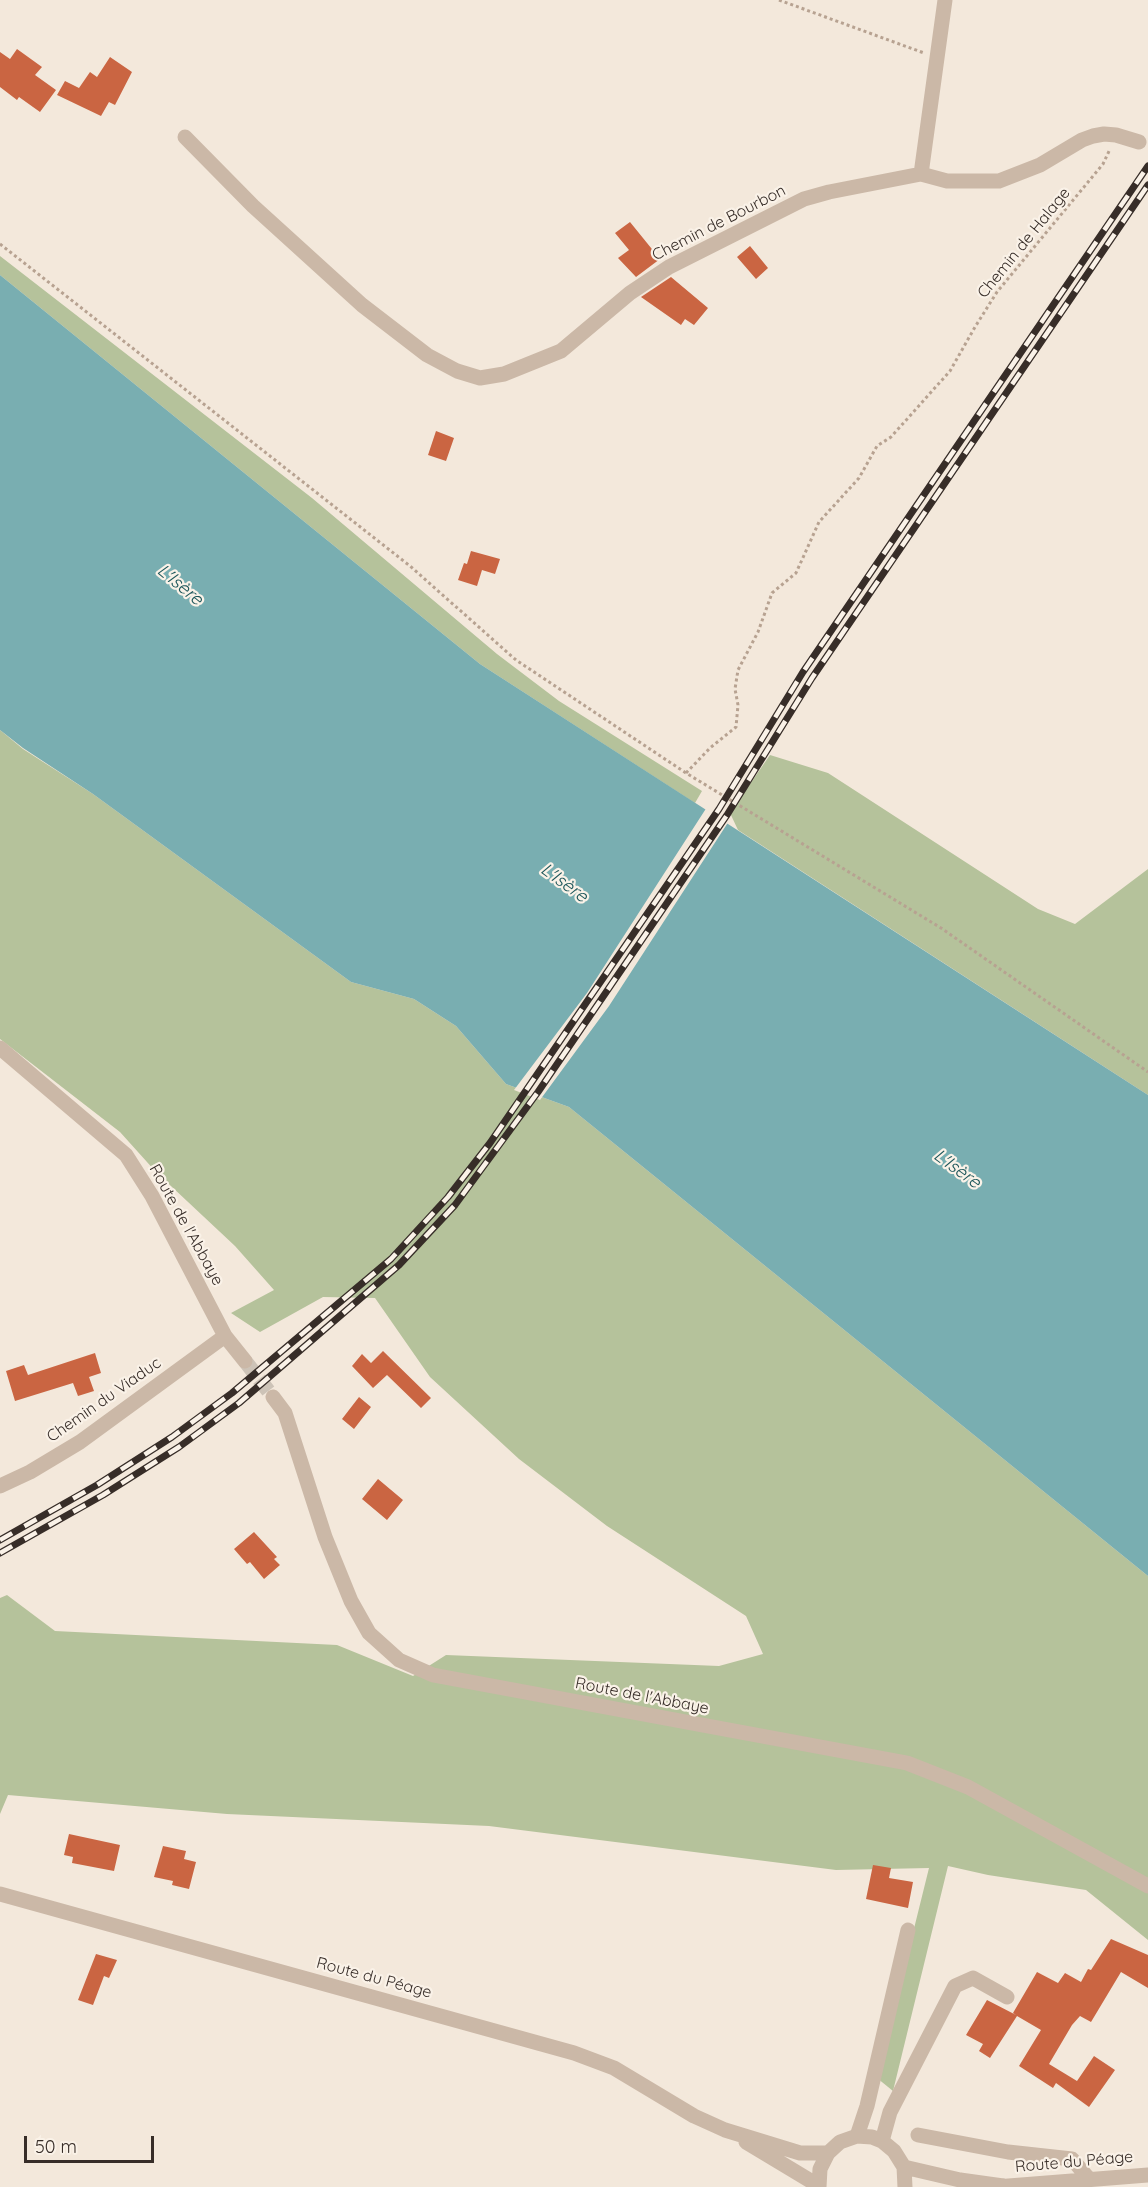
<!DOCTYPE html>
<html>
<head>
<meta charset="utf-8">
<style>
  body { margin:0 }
  #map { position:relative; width:1148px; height:2187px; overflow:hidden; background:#f3e8db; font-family:Quicksand,sans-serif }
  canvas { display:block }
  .scale { position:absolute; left:24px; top:2136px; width:130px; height:27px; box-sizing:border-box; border:3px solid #372d28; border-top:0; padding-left:8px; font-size:18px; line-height:21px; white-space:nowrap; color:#372d28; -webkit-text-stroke:4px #faf2e8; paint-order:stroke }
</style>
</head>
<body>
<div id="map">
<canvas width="1148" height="2187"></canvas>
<div class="scale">50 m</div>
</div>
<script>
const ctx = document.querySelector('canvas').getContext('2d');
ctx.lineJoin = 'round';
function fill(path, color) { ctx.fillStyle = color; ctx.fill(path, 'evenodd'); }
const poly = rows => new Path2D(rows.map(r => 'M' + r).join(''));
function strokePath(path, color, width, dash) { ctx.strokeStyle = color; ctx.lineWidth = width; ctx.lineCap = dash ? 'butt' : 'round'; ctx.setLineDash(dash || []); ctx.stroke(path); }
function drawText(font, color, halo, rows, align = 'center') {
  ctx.font = font + ' Quicksand,sans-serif'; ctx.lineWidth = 4.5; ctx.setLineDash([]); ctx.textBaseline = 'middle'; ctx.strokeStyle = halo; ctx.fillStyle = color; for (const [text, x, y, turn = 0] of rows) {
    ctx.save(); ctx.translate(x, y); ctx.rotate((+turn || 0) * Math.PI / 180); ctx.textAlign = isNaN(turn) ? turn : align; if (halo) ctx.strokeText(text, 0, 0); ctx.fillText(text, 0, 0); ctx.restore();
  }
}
const green = poly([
  [0,256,312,498,497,654,559,701,702,791,695,803,480,664,0,275],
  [0,730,23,749,93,794,351,982,414,999,456,1026,506,1084,569,1107,1148,1576,1148,1940,1086,1890,988,1875,948,1866,893,2091,877,2078,929,1868,836,1870,489,1826,227,1814,8,1795,0,1814,0,1598,7,1595,55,1631,337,1645,413,1676,446,1655,719,1666,763,1654,746,1616,607,1526,519,1459,430,1377,375,1298,323,1297,260,1332,231,1313,274,1290,235,1246,156,1172,120,1132,0,1039],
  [770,755,828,773,1038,909,1075,924,1148,869,1148,1095,738,830,730,813]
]);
const water = poly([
  [0,275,480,664,1148,1095,1148,1576,569,1107,506,1084,456,1026,414,999,351,982,93,794,23,748,0,730]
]);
const pier = poly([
  [707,807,729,821,609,1006,540,1100,514,1090,587,993]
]);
const building = poly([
  [17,49,42,67,35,75,56,90,40,112,19,97,17,100,0,87,0,52,10,59],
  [110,57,132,72,115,105,109,102,101,116,57,95,65,81,79,88,90,72,97,77],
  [630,222,660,259,636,277,618,258,629,250,615,233],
  [750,246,768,268,756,279,737,257],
  [671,277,708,308,694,325,685,319,681,325,641,297],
  [436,431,454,438,446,461,428,455],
  [471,551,500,559,495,574,482,570,477,586,458,580,464,563,467,564],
  [383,1351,431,1398,421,1408,387,1375,373,1388,352,1366,362,1354,371,1363],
  [95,1353,101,1373,89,1377,94,1391,78,1396,73,1383,15,1401,6,1371,24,1365,28,1375],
  [359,1397,371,1407,354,1429,342,1419],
  [378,1479,403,1500,387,1520,362,1499],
  [254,1532,277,1557,274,1559,280,1565,264,1579,250,1562,247,1564,234,1549],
  [69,1834,120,1845,114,1871,72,1863,73,1857,64,1855],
  [163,1846,186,1851,184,1859,196,1862,189,1889,172,1885,173,1881,154,1877],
  [873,1865,891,1868,889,1878,913,1882,908,1908,866,1899],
  [1111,1939,1148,1955,1148,1988,1121,1972,1091,2022,1080,2016,1072,2025,1049,2064,1077,2081,1094,2056,1115,2070,1089,2107,1056,2083,1053,2088,1019,2066,1041,2030,1017,2016,990,2058,979,2051,983,2044,966,2035,987,2000,1016,2015,1013,2013,1037,1972,1058,1983,1065,1973,1081,1982,1088,1969,1091,1970],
  [96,1954,117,1960,109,1978,104,1976,93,2005,78,2000]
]);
const minorTunnel = poly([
  [245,1361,273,1397]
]);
const path = poly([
  [779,0,924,53],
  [0,244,410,566,516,660,686,773,941,928,1148,1072],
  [686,773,710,748,736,727,738,705,735,689,738,670,758,632,772,593,796,573,819,522,859,478,877,446,891,437,950,371,975,327,997,292,1103,164,1110,149]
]);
const minor = poly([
  [185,137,253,206,362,305,427,355,457,371,480,378,504,374,561,351,630,293,669,267,804,199,829,192,921,174,947,181,999,181,1040,165,1082,140,1093,136,1104,134,1116,135,1139,142],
  [921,174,945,0],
  [0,1048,126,1155,152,1196,225,1336,245,1361],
  [273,1397,285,1413,325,1537,351,1601,369,1633,399,1660,433,1675,907,1763,968,1787,1148,1886],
  [0,1486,30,1472,80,1442,225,1336],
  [0,1894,574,2053,614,2068,694,2116,725,2130,800,2153,828,2153],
  [918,2135,1008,2152,1072,2159,1089,2179],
  [857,2136,867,2106,908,1930],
  [882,2141,890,2112,955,1986,973,1978,1007,1997],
  [746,2142,819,2186],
  [904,2167,960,2180,1003,2186],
  [819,2187,820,2169,828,2153,840,2142,857,2136,872,2137,882,2141,894,2151,904,2167,905,2187],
  [996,2187,1148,2175]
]);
const rail = poly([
  [0,1540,97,1485,172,1437,232,1393,391,1259,448,1197,490,1143,719,809,803,672,1148,166],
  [0,1553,103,1495,179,1447,239,1403,399,1265,455,1205,538,1092,727,815,812,678,1148,185]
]);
const streetNames = [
  ["Chemin de Bourbon",719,223,-27],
  ["Chemin de Halage",1024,243,-51],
  ["Route de l'Abbaye",186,1225,61],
  ["Chemin du Viaduc",104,1400,-35],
  ["Route de l'Abbaye",642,1696,11],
  ["Route du Péage",374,1978,15],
  ["Route du Péage",1074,2162,-5]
];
const waterNames = [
  ["L'Isère",180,585,40],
  ["L'Isère",564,883,36],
  ["L'Isère",957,1169,36]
];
fill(green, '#b5c29b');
fill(water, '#79aeb1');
fill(pier, '#f3e8db');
fill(building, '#ca6542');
strokePath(minorTunnel, '#cdc3b7', 15, [15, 8]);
strokePath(path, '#b7a291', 3, [3, 3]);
strokePath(minor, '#cbb8a7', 15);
strokePath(rail, '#372d28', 7);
strokePath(rail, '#faf2e8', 4.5, [14]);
drawText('16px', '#372d28', '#faf2e8', streetNames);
drawText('italic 18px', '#1c565a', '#faf2e8', waterNames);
</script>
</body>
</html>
